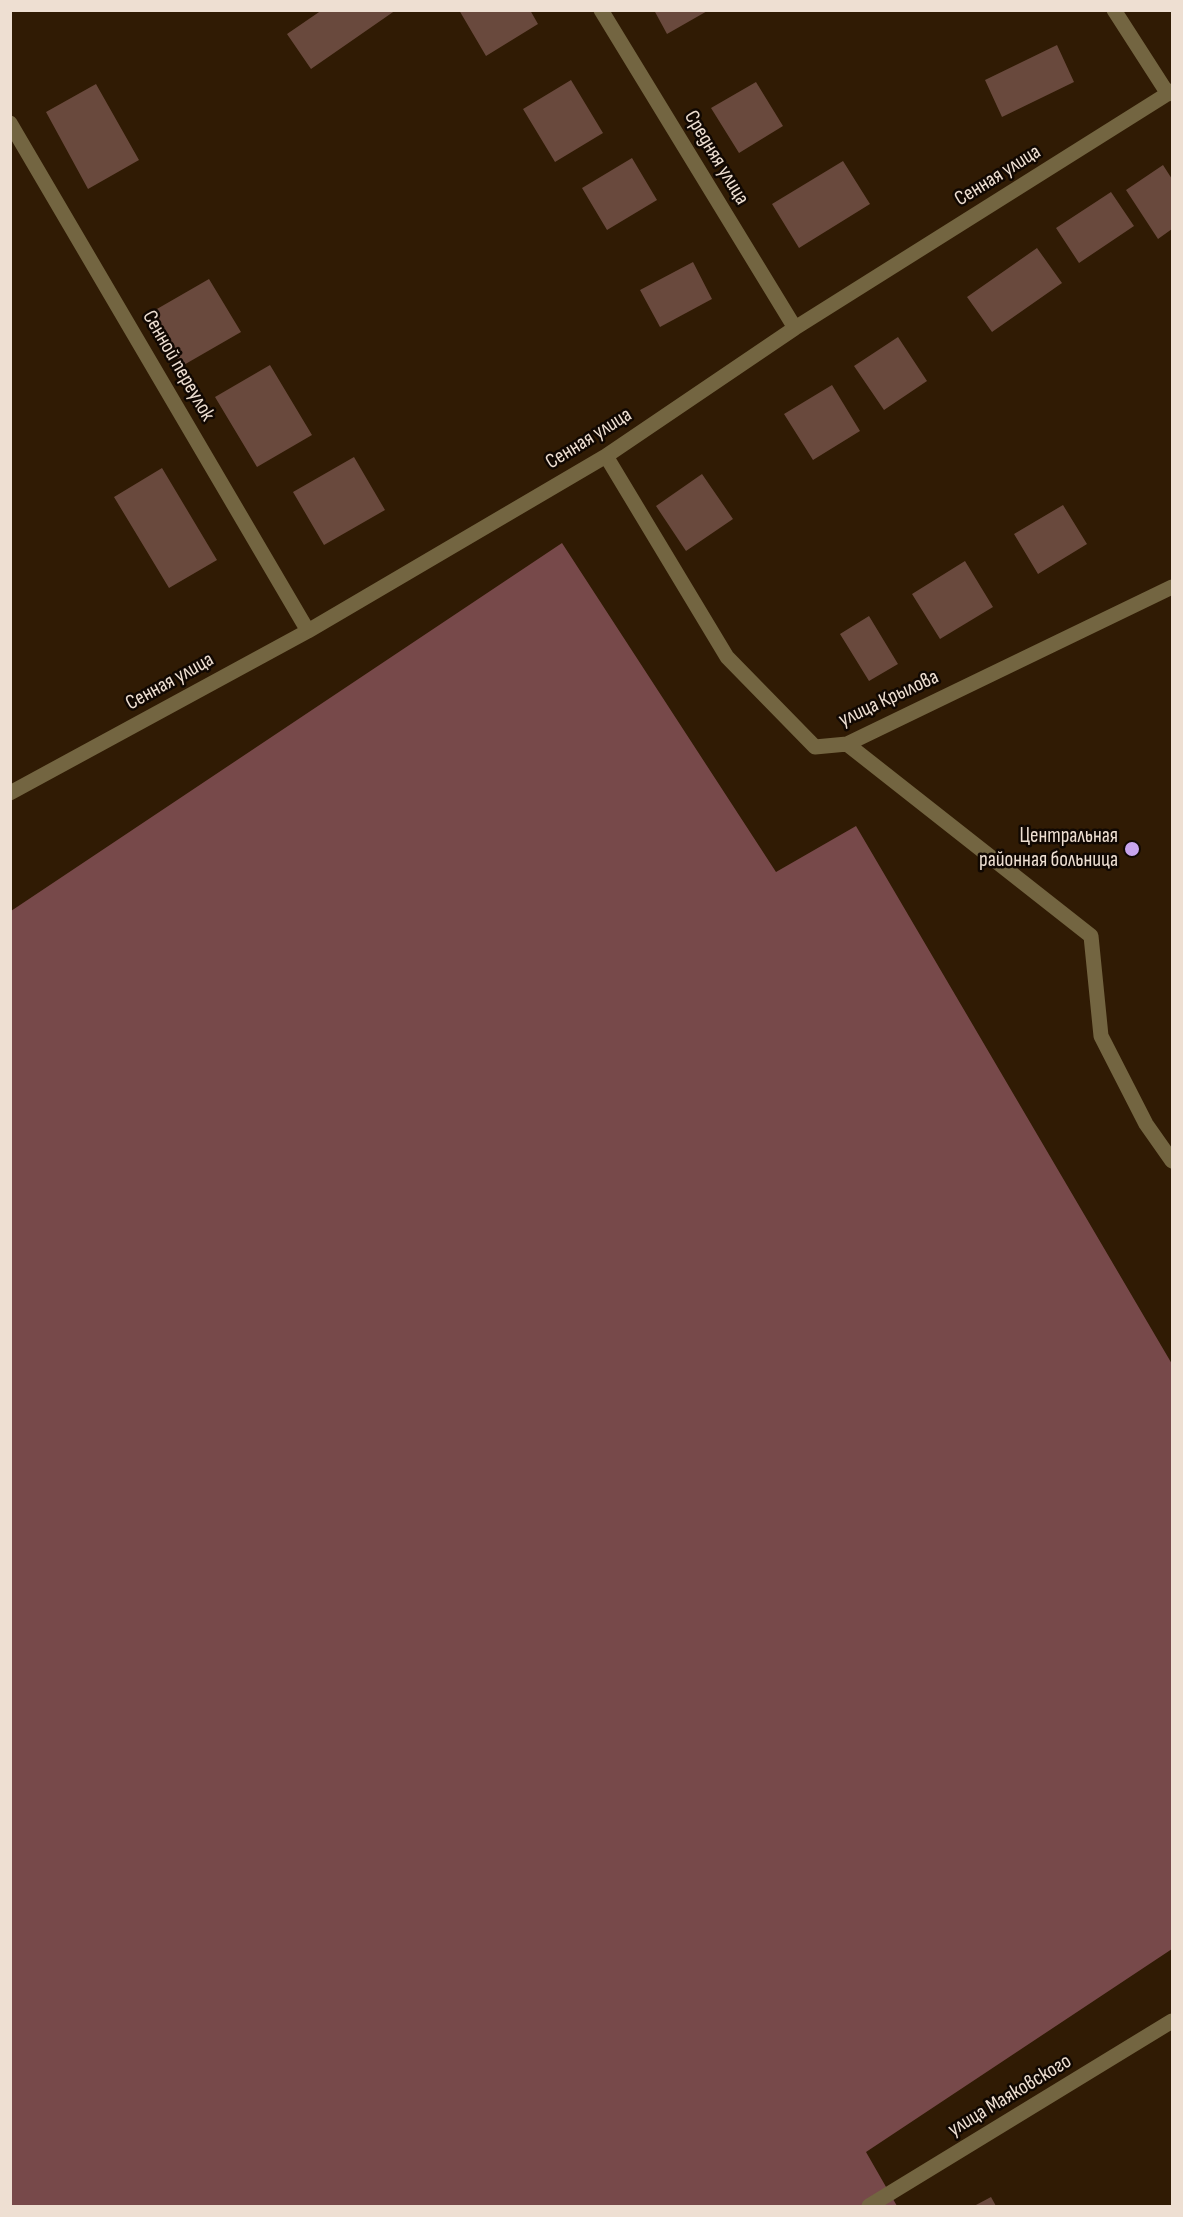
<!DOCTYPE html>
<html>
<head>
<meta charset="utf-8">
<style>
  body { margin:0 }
  #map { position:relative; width:1183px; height:2217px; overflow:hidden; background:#301b04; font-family:"Sofia Sans Condensed",sans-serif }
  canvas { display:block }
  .frame { position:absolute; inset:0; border:12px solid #eedfd2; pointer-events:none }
</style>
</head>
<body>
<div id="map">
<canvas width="1183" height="2217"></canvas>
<div class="frame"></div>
</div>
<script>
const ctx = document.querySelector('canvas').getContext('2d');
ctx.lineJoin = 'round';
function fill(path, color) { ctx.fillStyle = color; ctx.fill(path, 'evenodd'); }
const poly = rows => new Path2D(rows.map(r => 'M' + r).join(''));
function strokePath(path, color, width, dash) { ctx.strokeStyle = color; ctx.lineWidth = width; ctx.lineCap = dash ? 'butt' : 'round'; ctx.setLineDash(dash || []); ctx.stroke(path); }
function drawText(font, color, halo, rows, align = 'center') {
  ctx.font = font + ' "Sofia Sans Condensed",sans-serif'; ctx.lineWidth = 5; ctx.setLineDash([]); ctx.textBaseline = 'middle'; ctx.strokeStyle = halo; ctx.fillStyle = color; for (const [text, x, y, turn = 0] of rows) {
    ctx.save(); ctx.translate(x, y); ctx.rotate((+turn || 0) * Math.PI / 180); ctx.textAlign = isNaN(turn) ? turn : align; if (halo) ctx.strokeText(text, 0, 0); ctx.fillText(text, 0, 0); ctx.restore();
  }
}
const forest = poly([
  [562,543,776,872,856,826,1172,1364,1172,1949,866,2152,897,2206,11,2206,11,911]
]);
const building = poly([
  [322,10,396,10,311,69,287,34],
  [459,10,530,10,538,24,486,56],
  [654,10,709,10,667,34],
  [1057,45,1074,82,1002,117,985,80],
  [571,80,603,133,555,162,523,109],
  [756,82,783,126,739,153,711,108],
  [96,84,139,160,88,189,46,112],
  [632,158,657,200,607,230,582,188],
  [843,161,870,204,799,248,772,204],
  [1163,165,1172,179,1172,229,1158,239,1126,190],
  [1111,192,1134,226,1079,263,1056,228],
  [1037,248,1062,283,992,332,967,297],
  [693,262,712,299,660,327,640,290],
  [209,279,241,332,182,366,150,313],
  [898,337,927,381,884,410,854,366],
  [270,365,312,435,257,467,215,397],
  [832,385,860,431,813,460,784,414],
  [354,457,385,510,324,545,293,492],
  [162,468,217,560,169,588,114,497],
  [702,474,733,519,686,551,656,506],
  [1063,505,1087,544,1038,574,1014,534],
  [965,561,993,607,940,639,912,594],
  [869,616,898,664,869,681,840,634],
  [991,2197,996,2206,974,2206]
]);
const minor = poly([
  [601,10,795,328],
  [1114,10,1168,94],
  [10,123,308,631],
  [606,456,727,657,815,747,847,744,1172,587],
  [847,744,1091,936,1101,1036,1146,1124,1172,1161],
  [10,793,308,631,606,456,795,328,1172,91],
  [869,2206,1172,2021]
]);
const markers = [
  [1132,849,8,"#c8a5ee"]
];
const streetNames = [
  ["Средняя улица",716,158,59],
  ["Сенная улица",998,176,-32],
  ["Сенной переулок",178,366,60],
  ["Сенная улица",589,439,-32],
  ["Сенная улица",170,682,-29],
  ["улица Крылова",889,699,-25],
  ["улица Маяковского",1010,2096,-31]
];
const poiNames = [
  ["Центральная",1118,837],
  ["районная больница",1118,861]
];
fill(forest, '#77494a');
fill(building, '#69493d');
strokePath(minor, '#736541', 15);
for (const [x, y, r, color] of markers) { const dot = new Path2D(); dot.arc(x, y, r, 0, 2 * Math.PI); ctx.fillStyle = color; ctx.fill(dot); strokePath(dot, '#110802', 2); }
drawText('21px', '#eedfd2', '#110802', streetNames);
drawText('21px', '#eedfd2', '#110802', poiNames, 'right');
</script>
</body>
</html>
